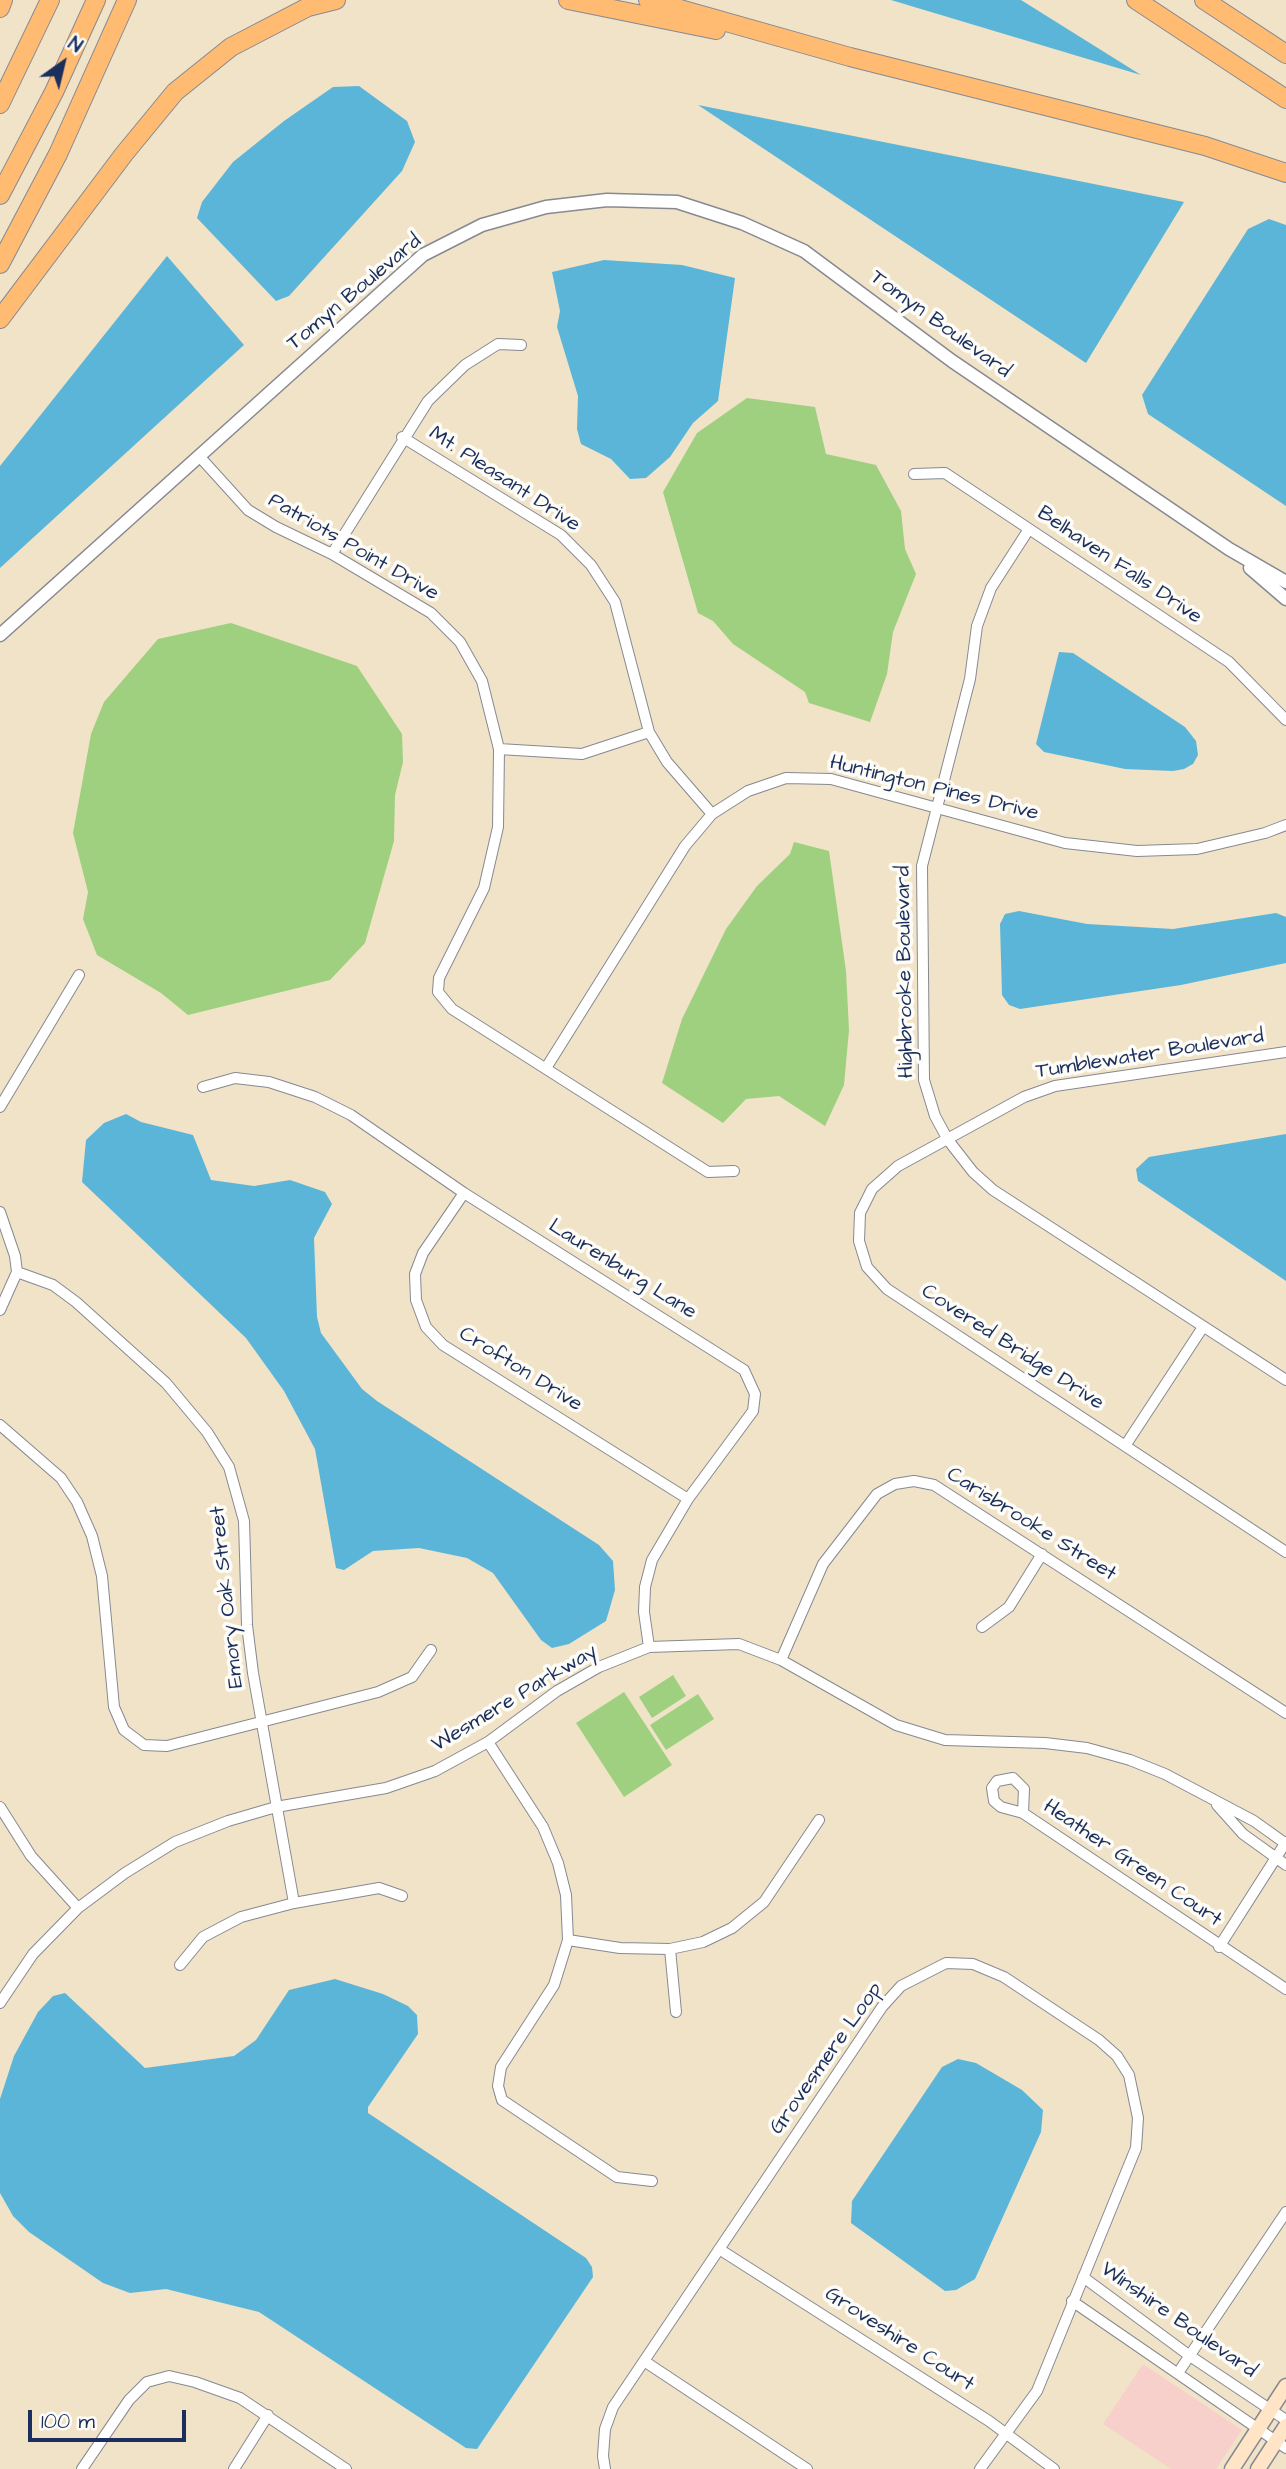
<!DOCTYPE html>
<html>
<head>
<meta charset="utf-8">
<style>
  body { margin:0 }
  #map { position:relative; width:1286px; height:2469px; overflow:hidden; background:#f1e3c7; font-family:"Architects Daughter",sans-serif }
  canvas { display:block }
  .north { position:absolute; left:28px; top:28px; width:70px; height:70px; -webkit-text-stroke:5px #fdfcf7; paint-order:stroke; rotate:34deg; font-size:19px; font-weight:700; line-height:28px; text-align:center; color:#1b2f5e }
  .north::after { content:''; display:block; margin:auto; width:24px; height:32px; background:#1b2f5e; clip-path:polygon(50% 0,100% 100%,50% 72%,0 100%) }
  .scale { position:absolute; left:28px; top:2410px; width:158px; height:32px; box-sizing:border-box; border:4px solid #1b2f5e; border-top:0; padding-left:9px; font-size:21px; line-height:24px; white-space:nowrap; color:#1b2f5e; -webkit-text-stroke:5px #fdfcf7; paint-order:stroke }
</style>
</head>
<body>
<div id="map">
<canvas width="1286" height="2469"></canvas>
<div class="north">N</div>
<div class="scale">100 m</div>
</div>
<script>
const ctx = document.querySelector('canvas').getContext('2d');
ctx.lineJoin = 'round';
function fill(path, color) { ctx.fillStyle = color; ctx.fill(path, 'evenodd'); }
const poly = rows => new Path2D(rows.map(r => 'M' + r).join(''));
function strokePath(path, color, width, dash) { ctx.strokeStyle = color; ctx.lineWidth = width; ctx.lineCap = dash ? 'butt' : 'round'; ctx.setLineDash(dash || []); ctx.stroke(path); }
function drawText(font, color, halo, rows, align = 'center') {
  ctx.font = font + ' "Architects Daughter",sans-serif'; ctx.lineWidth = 7; ctx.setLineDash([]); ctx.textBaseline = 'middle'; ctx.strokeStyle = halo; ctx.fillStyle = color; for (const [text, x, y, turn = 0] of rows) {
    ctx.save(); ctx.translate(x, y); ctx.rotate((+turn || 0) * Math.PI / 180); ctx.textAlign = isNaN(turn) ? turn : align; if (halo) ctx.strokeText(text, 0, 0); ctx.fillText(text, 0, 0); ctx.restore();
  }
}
const built = poly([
  [1143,2364,1242,2430,1216,2469,1171,2469,1103,2424]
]);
const green = poly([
  [747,398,815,407,826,454,876,465,901,511,905,549,916,574,893,632,887,674,870,722,809,703,805,692,733,644,713,621,698,613,663,492,697,433],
  [231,623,357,666,402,734,403,762,395,795,394,841,365,943,330,980,188,1015,161,993,97,955,83,919,88,892,73,833,91,734,104,702,158,639],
  [794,842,829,851,846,971,849,1030,844,1085,825,1126,779,1096,746,1099,723,1123,662,1083,682,1019,726,929,757,886,790,854],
  [673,1675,686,1696,652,1718,639,1697],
  [624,1692,672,1765,624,1797,576,1723],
  [698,1694,714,1719,666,1750,650,1725]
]);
const water = poly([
  [891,0,1021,0,1141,75],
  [359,86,407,121,415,142,402,171,289,296,276,301,197,218,202,202,233,162,284,121,333,87],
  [698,105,1184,202,1086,363],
  [1269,219,1286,225,1286,506,1148,414,1142,395,1248,229],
  [167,256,244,345,0,568,0,466],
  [604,260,682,265,735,278,718,401,693,423,670,457,646,478,630,479,611,459,581,444,577,429,578,396,557,327,560,311,552,272],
  [1059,652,1073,653,1185,727,1196,741,1198,755,1193,764,1184,769,1173,771,1125,769,1044,752,1036,744],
  [1019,911,1087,924,1173,929,1276,913,1286,917,1286,963,1181,985,1020,1009,1009,1005,1002,995,1000,924,1005,914],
  [126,1114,141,1122,193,1135,211,1180,254,1186,290,1180,325,1192,332,1204,314,1238,317,1317,321,1333,362,1389,377,1401,599,1545,613,1561,615,1590,606,1621,569,1644,552,1648,541,1640,493,1573,467,1558,419,1548,373,1551,344,1570,336,1568,315,1449,284,1391,246,1338,82,1182,86,1140,104,1123],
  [1286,1134,1286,1281,1138,1181,1136,1169,1149,1157],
  [335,1979,383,1994,408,2006,417,2015,418,2034,368,2107,368,2113,586,2258,592,2267,593,2277,477,2449,466,2448,259,2312,166,2289,130,2293,103,2283,29,2232,13,2216,0,2193,0,2099,14,2056,38,2012,53,1996,65,1993,145,2068,234,2056,256,2040,289,1990],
  [958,2059,976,2063,1022,2090,1043,2110,1041,2132,975,2279,956,2290,945,2291,851,2223,852,2201,942,2067]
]);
const minor = poly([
  [402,437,561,535,591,565,615,602,649,732,667,762,712,814],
  [199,456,248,510,276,527,332,554,431,613,460,642,482,681,499,749,498,827,484,888,439,978,438,992,452,1009,708,1172,734,1171],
  [914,474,945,473,1229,662,1286,720],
  [1029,529,991,588,977,626,970,679,922,866,924,1080,935,1116,948,1140,973,1172,993,1190,1286,1380],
  [332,554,428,401,465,365,498,344,521,345],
  [499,749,582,754,649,732],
  [1286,1052,1055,1086,1024,1097,898,1166,872,1189,860,1213,859,1241,867,1267,887,1289,1286,1552],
  [546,1068,685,846,712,814,748,791,786,778,831,779,1065,843,1137,851,1197,849,1265,833,1286,825],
  [203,1087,235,1078,269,1082,315,1097,351,1115,464,1193,744,1370,755,1394,753,1411,688,1499,652,1560,645,1587,644,1612,649,1647],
  [0,1107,79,975],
  [464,1193,423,1253,415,1274,416,1300,426,1327,443,1345,688,1499],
  [0,1212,15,1256,17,1272,0,1310],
  [17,1272,53,1285,76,1302,166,1383,207,1432,229,1467,244,1521,247,1625,253,1673,294,1903],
  [0,1425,61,1478,77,1502,92,1536,102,1576,114,1707,124,1730,144,1745,167,1746,378,1692,412,1677,431,1650],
  [1125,1446,1203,1327],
  [982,1627,1009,1607,1042,1554],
  [781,1660,823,1564,877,1494,895,1484,914,1481,934,1485,1286,1713],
  [488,1742,543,1827,558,1863,566,1895,568,1940,554,1985,501,2067,498,2086,502,2100,617,2177,652,2181],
  [1217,1805,1243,1834,1286,1865],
  [0,1807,31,1856,78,1908],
  [1023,1813,1001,1807,994,1801,992,1788,997,1781,1013,1778,1024,1789,1023,1813,1286,1989],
  [568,1940,620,1948,670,1949,703,1942,732,1928,764,1902,819,1820],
  [1219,1947,1286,1842],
  [670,1949,676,2012],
  [180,1965,203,1937,241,1917,294,1903,379,1888,402,1896],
  [0,2003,33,1954,78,1908,125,1873,175,1842,228,1821,276,1807,386,1788,435,1771,488,1742,557,1691,599,1667,649,1647,739,1644,781,1660,896,1725,945,1740,1045,1743,1087,1748,1130,1760,1165,1774,1254,1821,1286,1844],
  [719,2249,989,2421,1054,2469],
  [1083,2277,1190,2356,1286,2420],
  [1072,2301,1286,2448],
  [644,2361,807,2469],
  [1178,2373,1286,2212],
  [82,2469,129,2400,147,2382,169,2376,195,2382,240,2398,346,2469],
  [234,2469,268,2415],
  [605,2469,603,2456,605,2429,613,2407,882,2007,901,1986,946,1963,973,1964,1004,1977,1099,2040,1117,2056,1129,2075,1138,2118,1136,2148,1037,2391,980,2469]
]);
const tertiary = poly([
  [1250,568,1286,599],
  [0,635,423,255,482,225,546,207,607,200,677,202,742,223,804,251,952,361,1229,549,1286,582]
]);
const secondary = poly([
  [1232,2469,1286,2386],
  [1258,2469,1286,2426]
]);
const motorway = poly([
  [568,0,716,30],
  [648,0,850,57,1205,146,1286,173],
  [1136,0,1286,99],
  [1204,0,1286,54],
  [0,8,3,0],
  [0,104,50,0],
  [0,195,54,92,96,0],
  [0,264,58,154,127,0],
  [0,319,124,154,175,92,231,47,308,7,336,0]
]);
const streetNames = [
  ["Tomyn Boulevard",355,293,-40],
  ["Tomyn Boulevard",940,325,36],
  ["Mt. Pleasant Drive",504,480,33],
  ["Patriots Point Drive",353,548,30],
  ["Belhaven Falls Drive",1119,566,34],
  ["Huntington Pines Drive",934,789,14],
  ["Highbrooke Boulevard",906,972,-91],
  ["Tumblewater Boulevard",1150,1055,-9],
  ["Laurenburg Lane",622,1270,32],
  ["Covered Bridge Drive",1012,1348,33],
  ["Crofton Drive",520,1370,32],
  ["Carisbrooke Street",1031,1525,32],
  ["Emory Oak Street",228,1597,-96],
  ["Wesmere Parkway",515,1699,-31],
  ["Heather Green Court",1132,1864,34],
  ["Grovesmere Loop",827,2059,-55],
  ["Winshire Boulevard",1178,2321,35],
  ["Groveshire Court",899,2340,33]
];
fill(built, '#f7d0cb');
fill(green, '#9ed07f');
fill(water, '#5bb5d8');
strokePath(minor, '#868992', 12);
strokePath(tertiary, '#868992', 15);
strokePath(secondary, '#868992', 17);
strokePath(motorway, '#868992', 20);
strokePath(minor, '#fff', 10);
strokePath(tertiary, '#fff', 12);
strokePath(secondary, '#ffe4c6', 14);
strokePath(motorway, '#ffbb71', 18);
drawText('21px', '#1b2f5e', '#fdfcf7', streetNames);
</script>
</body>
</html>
